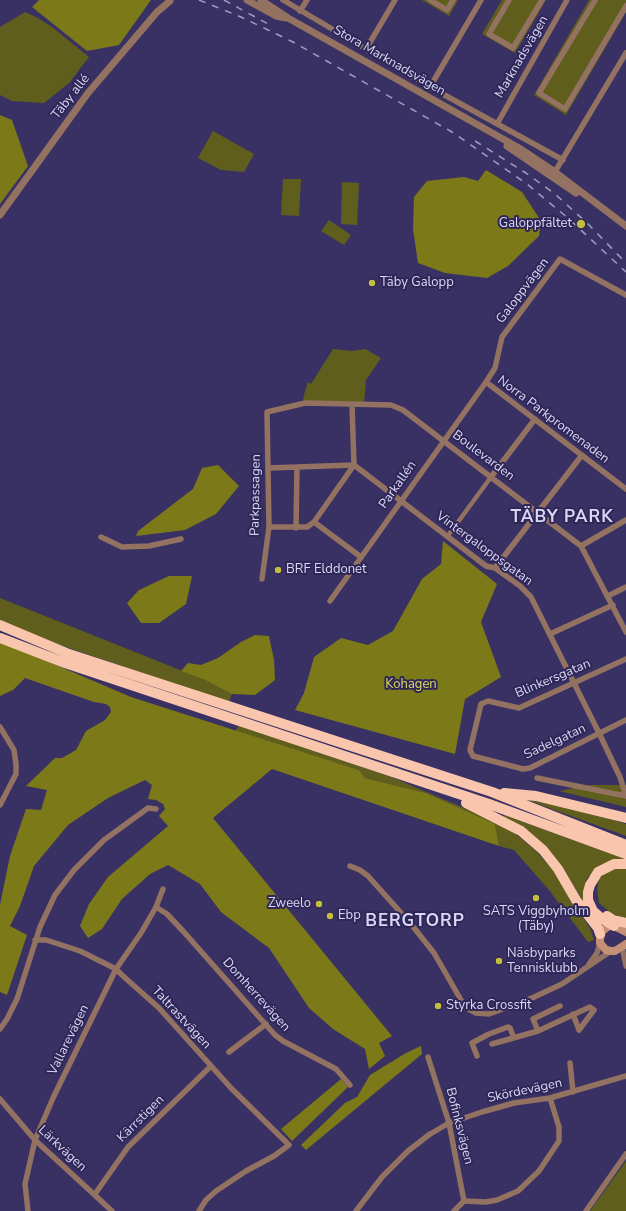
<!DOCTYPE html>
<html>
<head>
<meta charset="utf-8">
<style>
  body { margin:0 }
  canvas { display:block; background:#393163 }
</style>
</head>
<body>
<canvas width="626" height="1211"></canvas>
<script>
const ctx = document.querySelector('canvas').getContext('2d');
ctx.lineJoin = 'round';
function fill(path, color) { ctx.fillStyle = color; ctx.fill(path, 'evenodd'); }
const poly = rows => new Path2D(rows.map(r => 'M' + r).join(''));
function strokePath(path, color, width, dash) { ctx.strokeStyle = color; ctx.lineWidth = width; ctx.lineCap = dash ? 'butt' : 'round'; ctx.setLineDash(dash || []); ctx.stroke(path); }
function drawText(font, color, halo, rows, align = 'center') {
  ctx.font = font + ' "Nunito Sans",sans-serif'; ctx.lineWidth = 4; ctx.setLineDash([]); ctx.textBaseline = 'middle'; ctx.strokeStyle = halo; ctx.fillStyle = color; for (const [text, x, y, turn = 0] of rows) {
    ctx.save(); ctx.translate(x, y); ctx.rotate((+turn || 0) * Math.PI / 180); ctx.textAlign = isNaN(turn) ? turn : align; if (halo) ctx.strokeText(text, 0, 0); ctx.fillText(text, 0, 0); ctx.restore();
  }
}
const green = poly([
  [422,0,458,0,449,16],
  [502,0,546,0,515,53,482,34],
  [589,0,626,0,626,12,566,115,534,95],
  [25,12,38,18,52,27,89,57,69,83,44,103,12,101,0,95,0,27],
  [213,131,254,154,244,172,221,170,198,158],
  [283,179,301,179,299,216,281,215],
  [342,182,359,183,357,225,341,224],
  [329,220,351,235,344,245,321,231],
  [333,349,352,351,365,349,381,358,366,380,364,405,305,403,303,398,308,382,311,384],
  [0,598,205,680,232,694,229,702,54,643,0,621],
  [239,725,389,776,497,822,521,838,538,853,556,874,573,904,590,928,594,940,588,942,549,890,514,850,499,846,495,824,426,793,365,778,359,770,235,732],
  [590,785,626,785,626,807,559,791],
  [527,800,568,806,626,824,626,836],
  [504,815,626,859,614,860,600,865,587,878,584,895,587,908,563,868,544,846,503,817],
  [614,868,626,869,626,918,622,918,611,913,599,903,597,889,599,879,606,872],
  [626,1161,626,1211,590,1211]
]);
const forest = poly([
  [39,0,151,0,119,45,87,51,32,7],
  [0,115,12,120,28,166,0,204],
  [486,170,522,192,541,221,539,236,508,266,487,278,445,273,418,263,413,229,414,197,427,181,464,177,478,181],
  [218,465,239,486,216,514,185,530,136,536,138,531,193,489,202,468],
  [443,541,497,584,481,622,501,677,465,699,455,754,295,710,304,693,314,657,341,638,368,645,393,631,422,579,441,564],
  [169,576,192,576,186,604,159,623,141,623,127,603,139,590],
  [255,635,269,636,274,660,275,680,255,695,232,694,205,680,181,671,188,663,201,665,218,658,241,642],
  [0,641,131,697,359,770,365,778,426,793,495,824,499,846,272,769,213,818,392,1036,379,1043,385,1056,369,1069,365,1049,333,1029,309,1008,269,948,221,912,200,884,168,865,150,874,122,899,102,929,88,938,80,926,89,904,108,877,168,826,159,816,165,809,163,804,156,800,148,799,152,785,145,780,108,798,68,825,34,866,20,906,10,926,27,935,7,995,0,992,0,905,10,856,26,809,41,810,47,790,26,786,55,758,62,758,76,750,86,731,105,720,111,712,110,707,106,704,94,702,25,678,13,690,0,696],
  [421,1046,422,1054,306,1150,301,1145,345,1103,357,1097,370,1075,406,1053],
  [341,1079,348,1087,292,1141,281,1129]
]);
const pedestrian = poly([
  [447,537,491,477]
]);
const minor = poly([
  [283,0,430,87,563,160],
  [430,0,447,10,453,0],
  [509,0,489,34,513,48,542,0],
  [595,0,539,93,565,109,626,6],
  [300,11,307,0],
  [366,49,395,0],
  [430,87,481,0],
  [497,124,567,0],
  [553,175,626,53],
  [486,382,626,489],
  [352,405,354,465,486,566,495,568,520,586,531,597,599,733,620,777,626,796],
  [268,468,354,465],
  [491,477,535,419],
  [314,522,361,557],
  [269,527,307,527,314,522,354,465],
  [296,528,297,467],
  [101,537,122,547,149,546,181,539],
  [581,546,626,520],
  [495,568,582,455],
  [262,579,269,527,267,412,305,403,391,405,403,410,581,546,626,632],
  [608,596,626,587],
  [330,601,486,382,495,368,502,337,560,259,626,295],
  [550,634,613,605],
  [626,659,519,708,488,701,481,704,470,750,473,756,523,769,530,768,626,720],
  [0,727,14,750,16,764,16,774,0,805],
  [537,778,626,796],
  [350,866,360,870,368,876,411,924,434,953,465,1007,476,1013,489,1014,532,998,562,984,611,951],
  [156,907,167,914,183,931,275,1035,283,1041,336,1069,350,1085],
  [35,940,46,940,80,951,116,969,123,976,159,1008,231,1088,289,1145,274,1156,246,1171,216,1191,206,1200,199,1211],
  [622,947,626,966],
  [589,964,597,953,600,943],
  [0,1029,7,1019,17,999,40,927,55,895,74,870,104,840,148,808,156,809],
  [538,1031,533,1019,560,1006],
  [492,1044,538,1031,579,1012,590,1007,594,1010,579,1030,573,1014],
  [229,1052,266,1024],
  [477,1056,472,1043,489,1034,508,1027,510,1028,514,1038],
  [428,1057,449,1123,464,1201],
  [570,1063,573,1092],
  [0,1099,35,1140,112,1211],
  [432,1133,449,1123,482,1112,514,1103,550,1098,626,1076],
  [95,1194,128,1147,211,1066],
  [464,1201,486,1202,497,1200,518,1191,539,1171,559,1141,559,1127,550,1098],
  [28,1211,25,1184,35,1140,53,1098,116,969,141,933,156,907,163,889],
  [356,1211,382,1177,408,1151,430,1134],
  [454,1211,464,1201],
  [586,1211,626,1154]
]);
const tertiary = poly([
  [247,0,276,16,286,18],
  [261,0,288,18,519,148,555,172,626,226],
  [507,146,576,193],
  [0,215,88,93,157,12,170,1]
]);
const secondary = poly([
  [626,932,614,926,609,926,602,931,600,939,600,943,606,950,611,951,615,951,626,944]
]);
const motorway = poly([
  [0,625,69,654,492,792,626,845],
  [0,638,65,663,489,804,626,854],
  [504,793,536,796,626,818],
  [466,803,521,831,543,850,558,869,576,900,598,928,600,934],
  [607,916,613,920,626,923],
  [614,926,601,918,593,911,588,900,588,892,590,885,598,872,614,864,626,864]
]);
const rail = poly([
  [199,0,241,17,293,42,452,132,527,184,569,219,626,272],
  [224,0,268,24],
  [475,141,526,173,555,194,587,223,626,263]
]);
const markers = [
  [581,224,5,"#c1be40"],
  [372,283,4,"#c1be40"],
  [278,570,4,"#c1be40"],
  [536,898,4,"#c1be40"],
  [319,904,4,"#c1be40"],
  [330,916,4,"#c1be40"],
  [499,961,4,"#c1be40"],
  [438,1006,4,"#c1be40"]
];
const streetNames = [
  ["Marknadsvägen",522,57,-60],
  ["Stora Marknadsvägen",389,61,30],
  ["Täby allé",71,97,-52],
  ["Galoppvägen",523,291,-53],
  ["Norra Parkpromenaden",553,420,37],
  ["Boulevarden",483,456,37],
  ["Parkallén",398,485,-55],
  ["Parkpassagen",256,495,-89],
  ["Vintergaloppsgatan",484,549,36],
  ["Blinkersgatan",553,679,-23],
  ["Sadelgatan",555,742,-25],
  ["Domherrevägen",256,995,48],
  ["Taltrastvägen",181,1018,47],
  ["Vallarevägen",69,1040,-64],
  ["Skördevägen",525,1091,-12],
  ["Kärrstigen",141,1119,-45],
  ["Bofinksvägen",459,1126,76],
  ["Lärkvägen",62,1149,43]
];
const poiNames = [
  ["Galoppfältet",572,224,"right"],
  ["Täby Galopp",380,283],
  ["BRF Elddonet",286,570],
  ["Zweelo",311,904,"right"],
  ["SATS Viggbyholm",536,912,"center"],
  ["(Täby)",536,927,"center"],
  ["Ebp",338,916],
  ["Näsbyparks",507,954],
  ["Tennisklubb",507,969],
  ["Styrka Crossfit",446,1006]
];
const parkNames = [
  ["Kohagen",411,685]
];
const districtNames = [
  ["TÄBY PARK",562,518],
  ["BERGTORP",415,922]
];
fill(green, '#605e1c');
fill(forest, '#7c7918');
strokePath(pedestrian, '#947261', 4.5);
strokePath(minor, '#947261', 5.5);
strokePath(tertiary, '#947261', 7);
strokePath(secondary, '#c69075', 8);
strokePath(motorway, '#f9c6ad', 10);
strokePath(rail, '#a09cc2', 1.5, [7, 7]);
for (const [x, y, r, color] of markers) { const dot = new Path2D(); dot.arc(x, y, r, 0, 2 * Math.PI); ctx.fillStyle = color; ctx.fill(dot); strokePath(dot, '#2f2757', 1.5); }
drawText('13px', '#dad8f7', '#2f2757', streetNames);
drawText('13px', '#dad8f7', '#2f2757', poiNames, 'left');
drawText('13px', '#dcda61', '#2f2757', parkNames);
ctx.letterSpacing = '1px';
drawText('bold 17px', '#dad8f7', '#2f2757', districtNames);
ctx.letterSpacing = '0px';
</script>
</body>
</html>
